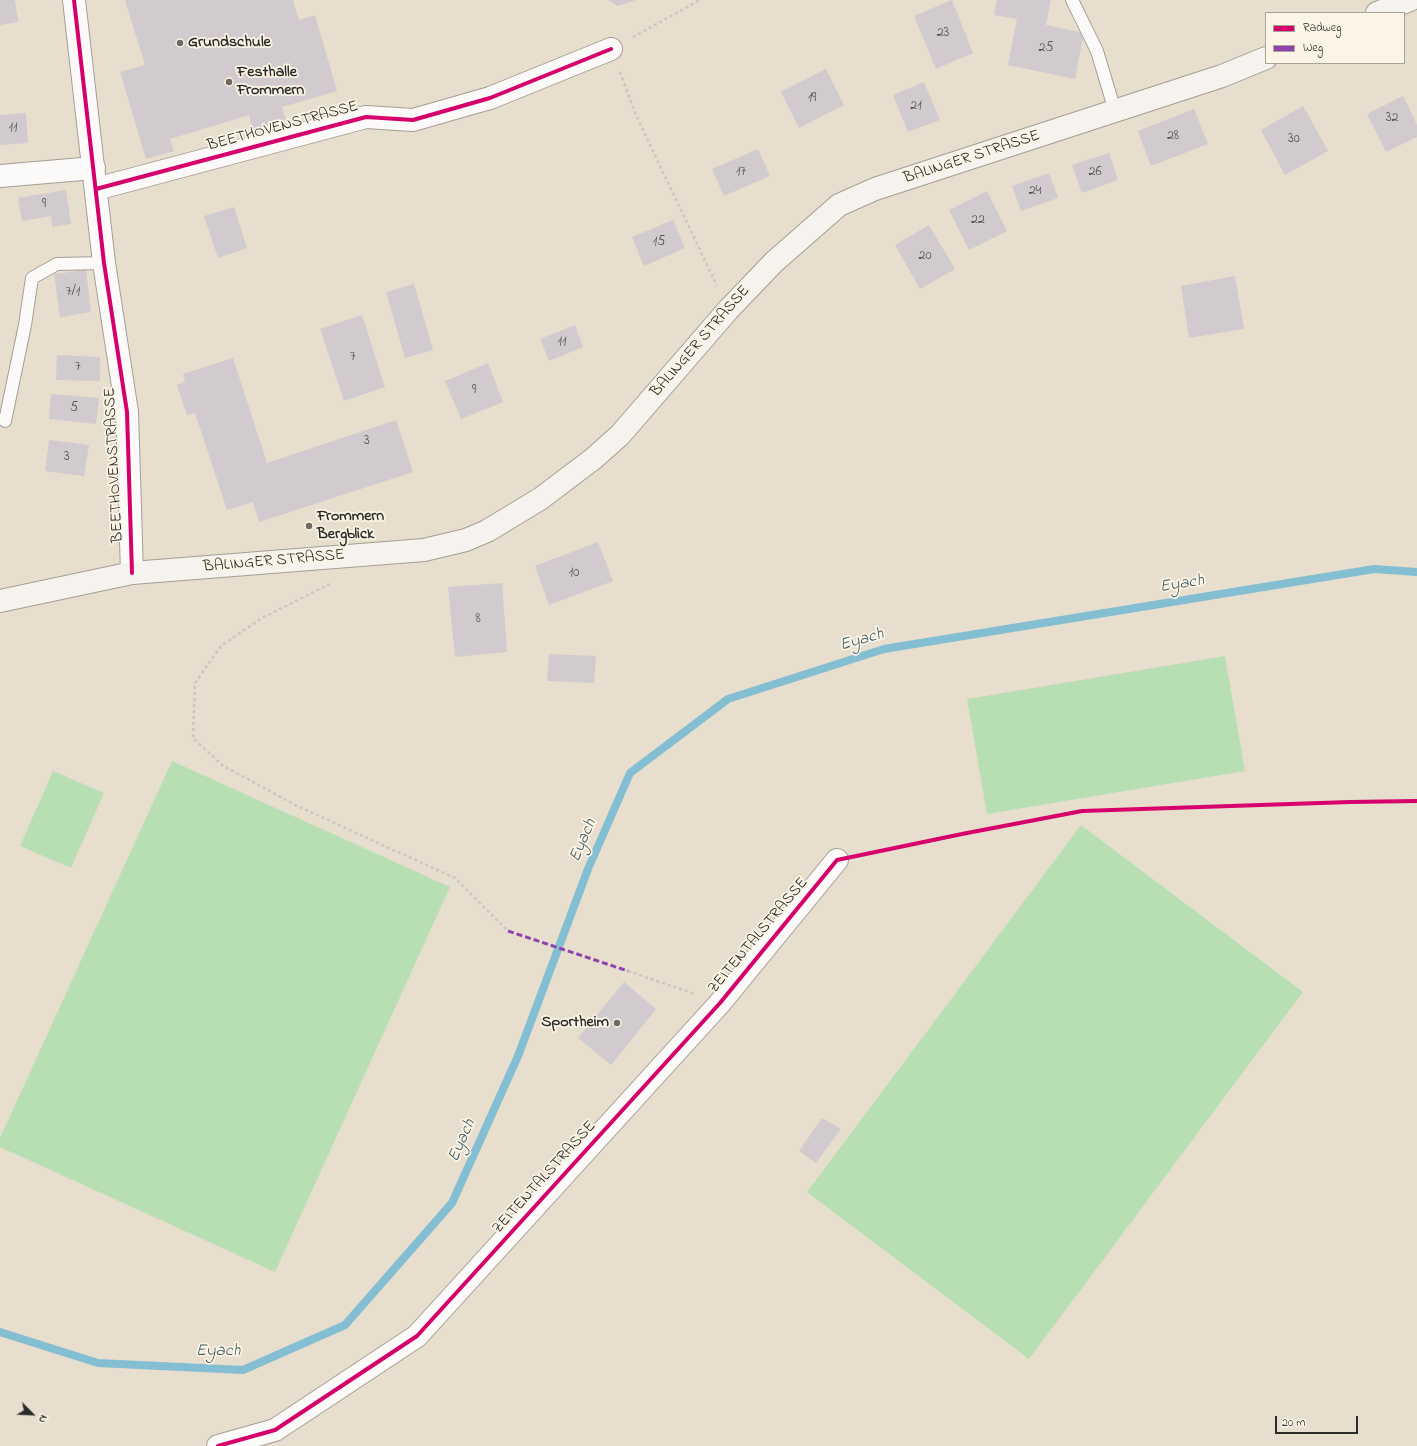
<!DOCTYPE html>
<html>
<head>
<meta charset="utf-8">
<style>
  body { margin:0 }
  #map { position:relative; width:1417px; height:1446px; overflow:hidden; background:#e8dece; font-family:"Indie Flower",sans-serif }
  canvas { display:block }
  .legend { position:absolute; left:1265px; top:12px; width:140px; height:52px; box-sizing:border-box; background:#fcf5e5; border:1px solid #a8a49b; margin:0; padding:5px 7px; list-style:none; font-size:12px; color:#2b2b2b }
  .legend li { display:flex; align-items:center; gap:8px; height:20px }
  .legend b { width:20px; border:1px solid #a8a49b }
  .north { position:absolute; left:12px; top:1394px; width:40px; height:40px; -webkit-text-stroke:3px #fcf5e5; paint-order:stroke; rotate:114deg; font-size:11px; font-weight:700; line-height:16px; text-align:center; color:#2b2b2b }
  .north::after { content:''; display:block; margin:auto; width:14px; height:18px; background:#2b2b2b; clip-path:polygon(50% 0,100% 100%,50% 72%,0 100%) }
  .scale { position:absolute; left:1275px; top:1416px; width:83px; height:18px; box-sizing:border-box; border:2px solid #2b2b2b; border-top:0; padding-left:5px; font-size:12px; line-height:14px; white-space:nowrap; color:#2b2b2b; -webkit-text-stroke:3px #fcf5e5; paint-order:stroke }
</style>
</head>
<body>
<div id="map">
<canvas width="1417" height="1446"></canvas>
<ul class="legend">
<li><b style="height:5px;background:#d6006c"></b>Radweg</li>
<li><b style="height:5px;background:#8e44ad"></b>Weg</li>
</ul>
<div class="north">N</div>
<div class="scale">20 m</div>
</div>
<script>
const ctx = document.querySelector('canvas').getContext('2d');
ctx.lineJoin = 'round';
function fill(path, color) { ctx.fillStyle = color; ctx.fill(path, 'evenodd'); }
const poly = rows => new Path2D(rows.map(r => 'M' + r).join(''));
function strokePath(path, color, width, dash) { ctx.strokeStyle = color; ctx.lineWidth = width; ctx.lineCap = dash ? 'butt' : 'round'; ctx.setLineDash(dash || []); ctx.stroke(path); }
function drawText(font, color, halo, rows, align = 'center') {
  ctx.font = font + ' "Indie Flower",sans-serif'; ctx.lineWidth = 3.5; ctx.setLineDash([]); ctx.textBaseline = 'middle'; ctx.strokeStyle = halo; ctx.fillStyle = color; for (const [text, x, y, turn = 0] of rows) {
    ctx.save(); ctx.translate(x, y); ctx.rotate((+turn || 0) * Math.PI / 180); ctx.textAlign = isNaN(turn) ? turn : align; if (halo) ctx.strokeText(text, 0, 0); ctx.fillText(text, 0, 0); ctx.restore();
  }
}
const green = poly([
  [1225,656,1245,771,987,814,967,699],
  [172,761,450,887,275,1272,0,1147,0,1138],
  [53,771,104,793,71,868,20,846],
  [1081,825,1303,992,1029,1359,807,1192]
]);
const stream = poly([
  [0,1332,98,1363,243,1370,345,1325,452,1203,518,1056,588,869,630,773,728,699,884,649,1374,569,1417,572]
]);
const building = poly([
  [0,0,15,0,18,22,0,25],
  [125,0,293,0,299,20,315,15,337,91,282,107,286,120,253,130,249,115,170,139,174,151,146,159,120,72,145,65],
  [608,0,636,0,618,6],
  [952,0,973,53,936,69,914,16],
  [997,0,1051,0,1046,25,1084,33,1075,79,1008,65,1017,19,994,15],
  [826,69,844,105,799,128,781,92],
  [924,82,940,120,908,132,893,95],
  [1403,96,1417,125,1417,137,1386,152,1367,114],
  [1303,106,1328,151,1285,175,1261,130],
  [1194,109,1208,144,1151,166,1138,131],
  [26,113,28,143,0,145,0,115],
  [758,149,770,176,724,196,712,169],
  [1109,153,1118,180,1082,193,1072,165],
  [1049,173,1058,198,1021,211,1012,186],
  [66,190,71,224,52,227,51,216,22,221,18,198],
  [987,191,1007,231,969,250,949,210],
  [234,207,247,248,218,258,204,216],
  [673,220,685,248,644,266,632,237],
  [929,225,955,269,920,289,895,245],
  [86,270,91,312,60,317,54,274],
  [1235,276,1244,329,1189,338,1181,286],
  [414,284,433,350,405,358,386,292],
  [362,315,385,387,344,401,320,329],
  [575,325,583,347,549,361,540,339],
  [57,355,100,357,100,381,56,380],
  [233,358,267,463,396,420,413,472,259,522,253,502,227,510,195,413,187,415,177,385,185,382,183,374],
  [488,363,503,402,461,419,445,381],
  [51,394,99,398,96,424,49,419],
  [49,440,89,445,84,476,45,471],
  [598,542,613,581,549,605,535,566],
  [502,583,507,652,455,657,448,587],
  [549,654,596,656,594,683,547,681],
  [624,982,656,1009,611,1065,578,1038],
  [822,1118,841,1129,816,1163,799,1151]
]);
const path = poly([
  [633,37,700,0],
  [620,72,635,113,717,286],
  [330,584,262,618,221,646,195,683,193,738,222,765,297,806,455,878,508,931],
  [628,971,695,994]
]);
const lane = poly([
  [1072,0,1097,51,1115,111],
  [5,421,25,325,32,278,57,264,104,263]
]);
const street = poly([
  [74,0,104,263,127,412,132,573],
  [0,176,94,168],
  [96,189,366,117,413,120,490,98,611,49],
  [218,1446,275,1430,417,1336,720,1003,837,860]
]);
const secondary = poly([
  [1377,13,1410,0],
  [0,601,132,573,424,550,466,540,487,531,540,499,593,459,620,435,728,310,774,262,839,205,875,189,1222,76,1266,58]
]);
const quiet = poly([
  [508,931,628,971]
]);
const cycleway = poly([
  [74,0,104,263,127,412,132,573],
  [96,189,366,117,413,120,490,98,611,49],
  [218,1446,275,1430,417,1336,720,1003,837,860,962,834,1082,811,1350,802,1417,801]
]);
const markers = [
  [180,43,4,"#6d6a64"],
  [229,82,4,"#6d6a64"],
  [309,526,4,"#6d6a64"],
  [617,1023,4,"#6d6a64"]
];
const numberNames = [
  ["23",943,34],
  ["25",1046,49],
  ["19",812,99],
  ["21",916,107],
  ["32",1392,119],
  ["11",13,129],
  ["28",1173,137],
  ["30",1294,140],
  ["17",741,173],
  ["26",1095,173],
  ["24",1035,192],
  ["9",44,205],
  ["22",978,221],
  ["15",659,243],
  ["20",925,257],
  ["7/1",73,293],
  ["11",562,343],
  ["7",353,358],
  ["7",78,368],
  ["9",474,391],
  ["5",74,409],
  ["3",367,442],
  ["3",67,458],
  ["10",574,574],
  ["8",478,620]
];
const poiNames = [
  ["Grundschule",188,43],
  ["Festhalle",237,73],
  ["Frommern",237,91],
  ["Frommern",317,517],
  ["Bergblick",317,535],
  ["Sportheim",609,1023,"right"]
];
const streetNames = [
  ["BEETHOVENSTRASSE",283,127,-15],
  ["BALINGER STRASSE",972,158,-18],
  ["BALINGER STRASSE",701,342,-49],
  ["BEETHOVENSTRASSE",115,465,-93],
  ["BALINGER STRASSE",274,562,-5],
  ["ZEITENTALSTRASSE",759,936,-50],
  ["ZEITENTALSTRASSE",545,1178,-48]
];
const waterNames = [
  ["Eyach",1182,585,-9],
  ["Eyach",862,641,-16],
  ["Eyach",584,841,-67],
  ["Eyach",463,1141,-66],
  ["Eyach",218,1352]
];
fill(green, '#b8dfb4');
strokePath(stream, '#83bed3', 8);
fill(building, '#d1cace');
strokePath(lane, '#a39e95', 14);
strokePath(street, '#a39e95', 24);
strokePath(secondary, '#a39e95', 24);
strokePath(path, '#c9c7c3', 2.5, [3, 3]);
strokePath(lane, '#fcfaf8', 12);
strokePath(street, '#fcfaf8', 22);
strokePath(secondary, '#f6f2ed', 22);
strokePath(quiet, '#8e44ad', 3, [6, 3]);
strokePath(cycleway, '#d6006c', 4);
for (const [x, y, r, color] of markers) { const dot = new Path2D(); dot.arc(x, y, r, 0, 2 * Math.PI); ctx.fillStyle = color; ctx.fill(dot); strokePath(dot, '#fcf5e5', 1.5); }
drawText('14px', '#545354', null, numberNames);
drawText('bold 16px', '#2b2b2b', '#fcf5e5', poiNames, 'left');
drawText('16px', '#2b2b2b', '#fcf5e5', streetNames);
drawText('italic 17px', '#3b5a66', '#fcf5e5', waterNames);
</script>
</body>
</html>
